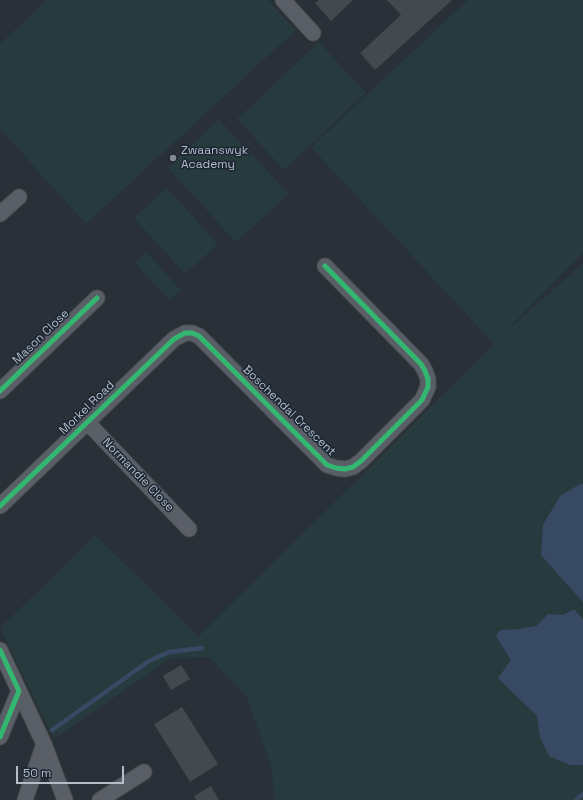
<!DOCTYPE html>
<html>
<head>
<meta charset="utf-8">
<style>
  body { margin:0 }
  #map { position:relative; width:583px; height:800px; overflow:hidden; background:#2a3038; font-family:"Space Grotesk",sans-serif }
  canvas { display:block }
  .scale { position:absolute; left:16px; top:766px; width:108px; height:18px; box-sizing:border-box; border:2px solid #b4bcc9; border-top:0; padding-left:5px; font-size:12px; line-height:14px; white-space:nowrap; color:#b4bcc9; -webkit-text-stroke:3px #1d2633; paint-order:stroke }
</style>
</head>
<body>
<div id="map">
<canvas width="583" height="800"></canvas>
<div class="scale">50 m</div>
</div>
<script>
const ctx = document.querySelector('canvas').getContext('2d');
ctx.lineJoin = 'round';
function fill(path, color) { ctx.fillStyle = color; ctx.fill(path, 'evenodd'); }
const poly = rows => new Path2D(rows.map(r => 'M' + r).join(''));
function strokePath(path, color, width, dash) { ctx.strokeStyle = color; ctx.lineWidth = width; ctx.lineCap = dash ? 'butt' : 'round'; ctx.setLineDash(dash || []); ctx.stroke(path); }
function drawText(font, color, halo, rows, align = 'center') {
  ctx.font = font + ' "Space Grotesk",sans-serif'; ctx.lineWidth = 3; ctx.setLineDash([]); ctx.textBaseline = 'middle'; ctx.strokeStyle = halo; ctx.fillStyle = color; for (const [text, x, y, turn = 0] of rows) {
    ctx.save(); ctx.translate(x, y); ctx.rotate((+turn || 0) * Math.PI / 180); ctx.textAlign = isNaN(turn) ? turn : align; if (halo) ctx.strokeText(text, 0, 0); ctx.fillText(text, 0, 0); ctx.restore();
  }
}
const green = poly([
  [46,0,268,0,296,30,86,224,0,129,0,44],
  [468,0,583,0,583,253,501,336,583,263,583,800,274,800,272,769,247,697,209,657,171,658,54,739,0,628,95,535,199,636,494,344,311,147],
  [319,42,366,93,284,170,237,119],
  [219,119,289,194,236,242,168,168],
  [167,188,218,244,185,274,134,218],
  [146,252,181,290,169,300,135,263]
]);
const water = poly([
  [580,484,583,484,583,602,541,555,543,525,560,496],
  [574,609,583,619,583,765,570,765,549,756,540,737,537,716,498,678,511,660,496,636,500,630,519,629,536,626,548,614,563,615]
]);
const stream = poly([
  [52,730,149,661,169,652,202,648],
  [576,800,583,794]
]);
const building = poly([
  [319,0,353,0,331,21,315,3],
  [387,0,452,0,375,70,360,53,401,15],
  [181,665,190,679,171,690,163,676],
  [182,707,218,764,190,782,154,724],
  [211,786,219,800,196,800,194,796]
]);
const minor = poly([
  [283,0,313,33],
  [0,214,19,197],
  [0,391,97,298],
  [87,422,189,529],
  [0,506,174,339,185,333,192,333,199,336,327,465,336,468,345,469,353,467,361,461,422,400,428,387,428,379,425,371,421,364,325,266],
  [0,650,44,744,65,800],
  [0,737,19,691],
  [25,800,44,744],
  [100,800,144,772]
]);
const cycleway = poly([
  [0,391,97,298],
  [0,506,174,339,185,333,192,333,199,336,327,465,336,468,345,469,353,467,361,461,422,400,428,387,428,379,425,371,421,364,325,266],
  [0,650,19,691,0,737]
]);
const markers = [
  [173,158,4,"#848b96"]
];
const poiNames = [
  ["Zwaanswyk",181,151],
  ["Academy",181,165]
];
const streetNames = [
  ["Mason Close",41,337,-44],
  ["Morkel Road",87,408,-44],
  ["Boschendal Crescent",289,411,44],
  ["Normandie Close",138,475,46]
];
fill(green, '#273a3e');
fill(water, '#384963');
strokePath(stream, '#384963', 4.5);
fill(building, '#444950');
strokePath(minor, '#484c53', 17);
strokePath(minor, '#5a5e66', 15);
strokePath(cycleway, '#33b770', 5);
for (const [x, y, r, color] of markers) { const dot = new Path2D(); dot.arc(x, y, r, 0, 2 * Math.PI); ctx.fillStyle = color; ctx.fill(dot); strokePath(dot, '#1d2633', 1.5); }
drawText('12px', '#b4bcc9', '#1d2633', poiNames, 'left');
drawText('12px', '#b4bcc9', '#1d2633', streetNames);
</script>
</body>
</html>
